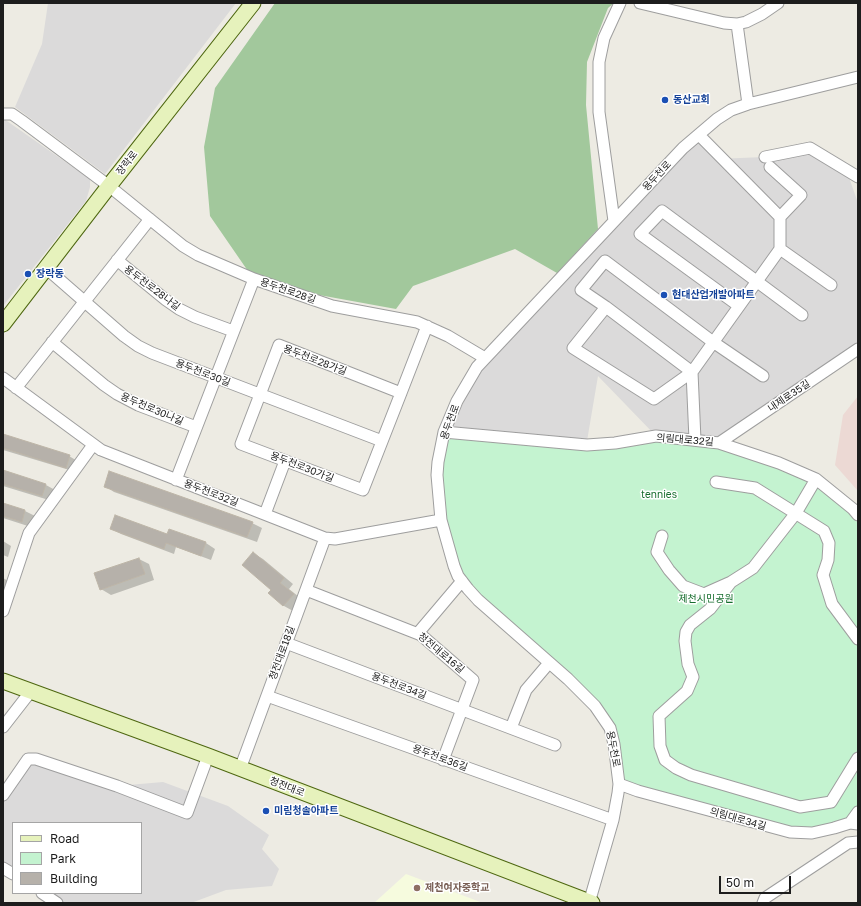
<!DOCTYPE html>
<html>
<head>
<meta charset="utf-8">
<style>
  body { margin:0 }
  #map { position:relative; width:861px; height:906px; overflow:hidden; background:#edebe3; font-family:"Golos Text",sans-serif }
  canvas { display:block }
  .frame { position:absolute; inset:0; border:4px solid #1d1d1d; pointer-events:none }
  .legend { position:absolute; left:12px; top:822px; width:130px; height:72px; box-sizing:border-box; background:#fff; border:1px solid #a5a5a5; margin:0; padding:5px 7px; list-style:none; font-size:12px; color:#1d1d1d }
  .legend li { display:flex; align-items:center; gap:8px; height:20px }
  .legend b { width:20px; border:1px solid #a5a5a5 }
  .scale { position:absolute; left:719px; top:876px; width:72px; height:18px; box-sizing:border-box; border:2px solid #1d1d1d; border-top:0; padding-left:5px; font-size:12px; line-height:14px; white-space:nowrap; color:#1d1d1d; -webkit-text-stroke:3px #fff; paint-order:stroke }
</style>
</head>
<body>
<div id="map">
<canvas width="861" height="906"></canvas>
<div class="frame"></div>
<ul class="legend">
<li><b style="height:5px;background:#e6f2bc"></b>Road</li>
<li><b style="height:11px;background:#c4f3d0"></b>Park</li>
<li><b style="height:11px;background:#b6b1aa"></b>Building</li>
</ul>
<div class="scale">50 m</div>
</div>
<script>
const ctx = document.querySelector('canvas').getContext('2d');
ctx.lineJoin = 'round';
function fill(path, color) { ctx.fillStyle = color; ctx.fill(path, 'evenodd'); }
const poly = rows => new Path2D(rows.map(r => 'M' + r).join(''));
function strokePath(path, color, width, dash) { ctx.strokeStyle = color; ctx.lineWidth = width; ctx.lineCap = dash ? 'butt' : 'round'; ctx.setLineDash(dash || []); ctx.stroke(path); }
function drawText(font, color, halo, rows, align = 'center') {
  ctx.font = font + ' "Golos Text","Noto Sans KR",sans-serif'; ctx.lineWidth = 3; ctx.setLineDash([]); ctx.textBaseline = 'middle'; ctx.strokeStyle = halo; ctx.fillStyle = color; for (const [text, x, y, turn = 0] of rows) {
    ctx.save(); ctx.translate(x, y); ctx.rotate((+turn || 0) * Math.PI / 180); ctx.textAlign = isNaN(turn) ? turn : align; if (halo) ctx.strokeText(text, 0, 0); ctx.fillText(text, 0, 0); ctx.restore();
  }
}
const residential = poly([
  [48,3,236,3,105,174,15,107,42,44],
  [4,119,90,179,90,187,86,201,3,306,3,120],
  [699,135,715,159,765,157,810,148,846,169,858,203,858,347,719,443,656,436,598,376,587,441,450,430,485,358],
  [28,759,117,786,163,782,228,806,269,835,262,849,279,869,272,886,226,890,191,903,57,903,42,893,141,893,141,823,13,823,13,874,3,868,3,795]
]);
const commercial = poly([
  [858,396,858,491,835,465,843,415]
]);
const education = poly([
  [406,874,483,903,374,903]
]);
const forest = poly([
  [275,3,614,3,608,8,587,62,586,105,598,229,557,273,515,249,413,286,396,309,319,295,250,274,210,216,204,147,215,88]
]);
const park = poly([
  [448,435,537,444,656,436,719,443,815,482,849,513,858,523,858,804,847,820,805,830,730,814,623,781,612,726,481,598,461,574,444,518,442,475,443,463]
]);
const shadow = poly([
  [3,435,69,456,79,462,76,472,3,450],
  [3,471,46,485,55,490,52,501,3,486],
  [105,486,252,523,262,528,257,542,114,492],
  [3,504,25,511,35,516,31,527,3,518],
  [111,529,168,536,170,530,206,543,215,549,211,560,176,547,174,554,121,534],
  [3,541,11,546,8,557,3,555],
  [253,553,263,559,293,584,289,589,303,600,293,611,284,606,269,593,273,589],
  [139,559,149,564,154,580,111,595,101,589,96,574],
  [3,578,10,582,7,593,3,592]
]);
const building = poly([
  [3,434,70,455,66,468,3,448,3,434],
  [3,470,46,484,42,496,3,484,3,470],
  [109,471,253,522,247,537,104,487,109,471],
  [3,503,25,510,22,522,3,516,3,503],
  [115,515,167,534,169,529,206,542,201,556,166,543,164,549,110,529,115,515],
  [253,552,284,578,280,583,294,594,283,606,268,593,271,590,242,565,253,552],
  [139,558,145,574,100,590,94,573,139,558]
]);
const street = poly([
  [640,3,724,23,737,24,746,22,762,14,778,3],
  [737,24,748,104],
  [3,114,12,114,22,121,109,186,183,246,198,255,254,279,332,306,417,322,448,336,485,358],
  [765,157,810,148,858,177],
  [770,167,801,195,780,217],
  [614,221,599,112,599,62,604,38,620,3],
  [780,249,831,285],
  [117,260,166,300,179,309,195,317,233,331],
  [46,268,124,336,138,346,152,353,382,441],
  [739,306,640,234,662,211,802,315],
  [606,307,581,290,605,261,713,342,763,376],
  [52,342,104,385,117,394,138,405,196,427],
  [3,378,101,450,325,538,335,539,441,520],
  [16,388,150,219],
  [401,393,279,345,241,444,363,490,401,393,427,326],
  [444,432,587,445,615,443,656,436,719,443,779,463,816,479,853,509,858,515],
  [695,440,692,372,654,399,573,348,606,307,692,372,780,249,780,217,699,135],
  [719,443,858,349],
  [176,480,254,279],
  [716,482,755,488,824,531,829,543,828,560,823,575,832,604,858,639],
  [265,514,285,461],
  [662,536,657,552,669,570,683,586,704,594,731,582,753,568,796,513,816,479],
  [731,582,710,609,690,625,686,632,685,641,688,664,693,677,687,691,659,716,660,746,665,760,676,768,691,775,800,807,831,802,858,758],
  [306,590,421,635,473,680,443,760],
  [3,611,29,533,93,445],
  [418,633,462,581],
  [286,643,555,745],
  [267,696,613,820],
  [3,727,31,691],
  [511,728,526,690,549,663],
  [240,769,325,538],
  [619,784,638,791,790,832,812,833,834,828,850,823,858,824],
  [3,795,28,759,36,759,117,786,187,813,208,756],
  [850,823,858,812],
  [3,868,13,874],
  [42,893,57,903],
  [589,903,613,820,618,793,619,784,614,744,610,728,595,706,568,679,478,600,468,589,458,576,454,566,441,520,437,475,438,462,444,432,457,401,477,367,683,148,717,119,731,110,748,104,858,77],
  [763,903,765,898,848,843,858,842]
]);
const secondary = poly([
  [3,324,109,186,253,3],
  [3,681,208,756,592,903]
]);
const markers = [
  [665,100,4,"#1a4fb4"],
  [28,274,4,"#1a4fb4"],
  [664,295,4,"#1a4fb4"],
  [266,811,4,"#1a4fb4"],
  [417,888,4,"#8d6e63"]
];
const transitNames = [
  ["동산교회",673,100],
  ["장락동",36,274],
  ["현대산업개발아파트",672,295],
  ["미림청솔아파트",274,811]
];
const streetNames = [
  ["장락로",127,163,-52],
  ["용두천로",657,176,-47],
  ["용두천로28나길",152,288,37],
  ["용두천로28길",288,291,19],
  ["용두천로28가길",315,360,21],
  ["용두천로30길",203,373,21],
  ["내제로35길",789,396,-34],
  ["용두천로30나길",152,409,23],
  ["용두천로",450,422,-70],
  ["의림대로32길",685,440,5],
  ["용두천로30가길",302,467,21],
  ["용두천로32길",211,493,21],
  ["청전대로18길",282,653,-70],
  ["청전대로16길",441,653,40],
  ["용두천로34길",399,686,21],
  ["용두천로",613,749,79],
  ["용두천로36길",440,758,20],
  ["청전대로",287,787,21],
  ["의림대로34길",738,819,16]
];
const parkNames = [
  ["tennies",659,495],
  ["제천시민공원",706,599]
];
const educationNames = [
  ["제천여자중학교",425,888]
];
fill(residential, '#dbdada');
fill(commercial, '#ecd9d4');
fill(education, '#f6fbde');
fill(forest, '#a2c89c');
fill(park, '#c4f3d0');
fill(shadow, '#0003');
fill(building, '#b6b1aa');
strokePath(building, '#bdb5a7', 1);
strokePath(street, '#9e9e9e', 13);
strokePath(secondary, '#4e6710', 17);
strokePath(street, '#fff', 11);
strokePath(secondary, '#e6f2bc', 15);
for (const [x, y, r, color] of markers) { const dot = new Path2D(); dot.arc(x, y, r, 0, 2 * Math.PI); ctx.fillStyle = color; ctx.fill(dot); strokePath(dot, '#fff', 1.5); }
drawText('bold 10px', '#164399', '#fff', transitNames, 'left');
drawText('10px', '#1d1d1d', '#fff', streetNames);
drawText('10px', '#176e2e', '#fff', parkNames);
drawText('bold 10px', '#785e54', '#fff', educationNames, 'left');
</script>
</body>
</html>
